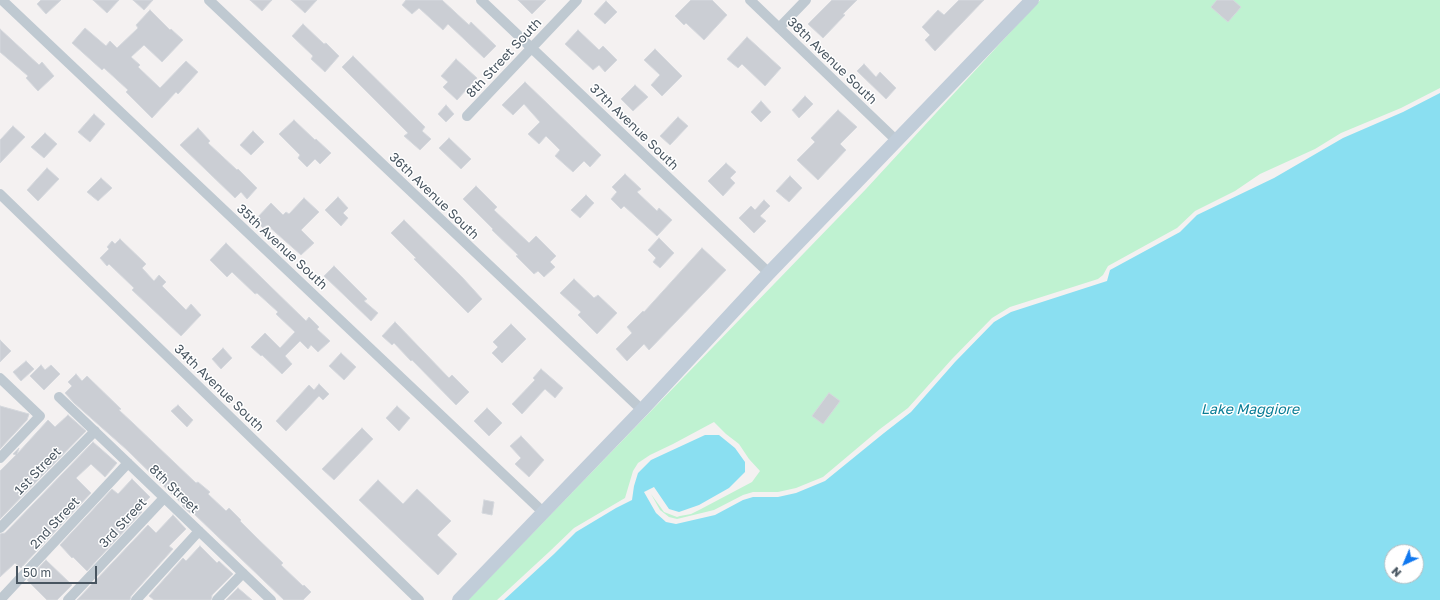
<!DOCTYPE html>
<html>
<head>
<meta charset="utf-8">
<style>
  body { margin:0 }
  #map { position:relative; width:1440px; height:600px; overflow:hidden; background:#f4f1f1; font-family:"Golos Text",sans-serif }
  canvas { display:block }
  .north { position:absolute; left:1384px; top:544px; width:40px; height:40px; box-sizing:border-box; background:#fff; border:1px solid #b6bbbf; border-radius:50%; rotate:224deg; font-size:11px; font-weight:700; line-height:16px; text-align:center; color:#485560 }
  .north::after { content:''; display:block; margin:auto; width:14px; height:18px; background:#1078ef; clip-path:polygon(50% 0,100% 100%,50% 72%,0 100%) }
  .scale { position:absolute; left:16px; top:566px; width:81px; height:18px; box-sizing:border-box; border:2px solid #485560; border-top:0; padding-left:5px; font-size:12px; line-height:14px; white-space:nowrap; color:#485560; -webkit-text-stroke:3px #fff; paint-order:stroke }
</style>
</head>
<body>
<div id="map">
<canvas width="1440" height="600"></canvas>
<div class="north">N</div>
<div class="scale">50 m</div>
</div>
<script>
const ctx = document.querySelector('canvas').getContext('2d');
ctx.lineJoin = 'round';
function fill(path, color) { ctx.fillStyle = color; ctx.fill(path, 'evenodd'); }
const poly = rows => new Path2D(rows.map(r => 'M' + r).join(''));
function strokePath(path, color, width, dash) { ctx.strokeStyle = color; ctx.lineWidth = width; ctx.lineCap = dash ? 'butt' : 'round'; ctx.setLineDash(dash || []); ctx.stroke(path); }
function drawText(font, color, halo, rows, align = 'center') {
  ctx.font = font + ' "Golos Text",sans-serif'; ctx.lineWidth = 3; ctx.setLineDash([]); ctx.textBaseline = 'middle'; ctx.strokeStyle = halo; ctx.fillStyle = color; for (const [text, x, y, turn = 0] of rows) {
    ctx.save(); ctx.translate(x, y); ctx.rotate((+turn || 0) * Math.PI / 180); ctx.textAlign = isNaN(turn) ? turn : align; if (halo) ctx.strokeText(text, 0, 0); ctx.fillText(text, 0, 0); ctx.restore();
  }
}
const green = poly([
  [1040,0,1440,0,1440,88,1401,108,1341,133,1315,149,1260,174,1235,191,1195,211,1177,228,1108,266,1103,275,1098,279,1010,307,992,318,952,359,908,408,880,429,823,477,796,488,778,492,753,492,743,495,714,510,677,519,669,517,660,510,651,494,664,512,677,517,680,516,691,514,701,509,752,482,760,471,749,459,739,444,726,434,714,422,673,444,650,455,638,463,633,471,625,498,574,528,549,552,497,600,468,600,866,189]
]);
const water = poly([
  [1440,93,1440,600,504,600,554,554,576,532,616,508,632,500,634,486,638,473,651,460,705,435,719,435,735,448,745,462,745,472,729,488,699,505,679,512,669,509,654,487,644,492,656,513,666,522,676,524,715,515,743,500,753,497,778,497,796,493,825,481,884,433,911,412,955,362,994,322,1011,312,1107,281,1110,270,1180,232,1197,215,1274,178,1343,138,1403,112],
  [1392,552,1416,552,1416,576,1392,576]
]);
const building = poly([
  [41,0,61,0,46,14,37,4,41,0],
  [93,0,119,0,107,13,93,0],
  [133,0,153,0,144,10,133,0],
  [250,0,272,0,262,11,250,0],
  [291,0,317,0,305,13,291,0],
  [406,0,442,0,469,25,471,22,496,46,484,58,448,24,443,30,419,8,412,14,402,5,406,0],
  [518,0,546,0,532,14,518,0],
  [691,0,712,0,727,15,704,40,686,23,684,25,675,16,691,0],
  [832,0,857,0,843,14,845,15,823,38,808,24,832,0],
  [959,0,984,0,935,51,925,40,930,35,922,27,938,10,944,15,959,0],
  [1217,0,1233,0,1241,7,1228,22,1211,7,1217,0],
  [606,1,617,12,605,24,594,14,606,1],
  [150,10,170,30,171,29,183,40,162,62,144,45,131,57,140,65,138,67,160,88,186,61,198,72,178,94,176,92,152,118,126,92,128,90,104,68,102,70,72,43,85,28,106,46,110,41,117,48,138,28,136,25,150,10],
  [303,24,324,44,326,43,339,56,325,72,311,59,313,56,292,36,303,24],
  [0,29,39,65,42,62,54,76,38,91,26,78,28,76,0,52,0,29],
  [578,30,599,50,603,46,617,60,605,72,599,65,593,70,565,44,578,30],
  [747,37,781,68,765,86,742,64,738,68,727,59,747,37],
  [655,49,682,76,662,96,651,85,660,75,644,60,655,49],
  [353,56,425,127,422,131,431,139,420,150,404,136,408,133,342,67,353,56],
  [456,59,477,78,457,100,443,87,448,82,441,76,456,59],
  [864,64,876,77,880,72,896,88,886,99,857,71,864,64],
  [525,82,601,155,590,167,584,161,573,172,555,156,560,150,546,136,539,144,528,134,540,122,524,104,513,115,502,105,525,82],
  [635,85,648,97,633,111,621,99,635,85],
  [805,96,813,104,799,118,792,110,805,96],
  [761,101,771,112,761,122,751,112,761,101],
  [446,105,454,114,446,122,438,114,446,105],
  [838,110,857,127,840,144,846,150,818,180,797,160,815,142,811,138,838,110],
  [94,114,105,124,90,142,78,132,94,114],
  [678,117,688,126,670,145,660,136,678,117],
  [294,120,315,140,316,139,331,153,320,164,315,159,307,167,298,158,300,155,279,134,294,120],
  [13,126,25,137,0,163,0,140,13,126],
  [198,128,210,141,208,143,237,170,238,169,257,188,247,199,241,192,235,198,180,145,198,128],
  [253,131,264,142,251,155,240,145,253,131],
  [45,133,57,144,44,158,31,147,45,133],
  [449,138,471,159,461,169,439,148,449,138],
  [726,163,736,172,730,178,735,183,723,196,708,181,726,163],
  [47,168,59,179,38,201,27,190,47,168],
  [625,174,641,189,637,192,657,211,659,208,672,220,657,236,624,206,621,209,611,199,617,192,612,187,625,174],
  [790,176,802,188,789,202,776,191,790,176],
  [101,178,112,188,98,201,87,192,101,178],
  [476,186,497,207,494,210,529,243,536,236,556,256,550,262,555,267,544,277,538,271,534,274,516,256,518,255,492,230,493,229,463,199,476,186],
  [586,195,594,203,580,218,571,210,586,195],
  [338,197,348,208,343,213,348,218,341,226,325,210,338,197],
  [304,198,319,212,301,230,314,243,301,255,267,225,263,228,255,220,271,203,283,215,286,212,289,214,304,198],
  [764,200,770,206,760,216,766,221,754,233,739,218,751,206,755,210,764,200],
  [404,220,462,277,482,299,468,313,414,259,416,258,391,233,404,220],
  [659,238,674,253,660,268,653,262,656,258,648,250,659,238],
  [120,239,146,264,142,268,154,281,159,275,166,282,162,286,186,310,191,304,201,315,181,336,132,290,134,288,109,264,107,266,100,258,109,249,107,247,112,241,115,244,120,239],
  [226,243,306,321,309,317,319,327,317,329,330,341,318,352,311,345,308,349,300,341,285,356,292,364,282,374,262,355,261,356,251,347,265,333,280,348,295,332,276,314,278,312,257,293,255,294,232,272,227,277,210,260,226,243],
  [702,248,726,270,649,350,644,344,627,361,616,349,632,333,627,327,643,311,644,312,702,248],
  [334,266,367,299,364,301,378,313,371,321,324,276,334,266],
  [574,279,594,298,598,295,617,313,597,334,578,315,581,312,560,293,574,279],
  [395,322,449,378,452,375,469,392,456,405,412,360,411,361,394,343,392,345,382,336,395,322],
  [511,324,526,339,502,363,492,353,498,347,493,342,511,324],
  [0,340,11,351,0,362,0,340],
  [223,348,232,358,221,369,212,359,223,348],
  [341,353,356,367,344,380,329,366,341,353],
  [26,361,34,369,21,381,13,372,26,361],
  [41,365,45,370,51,365,60,374,44,390,30,376,41,365],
  [541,369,563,388,555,398,545,389,522,414,512,404,535,380,533,378,541,369],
  [76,374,82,381,87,376,121,409,119,410,134,424,196,483,198,482,210,492,208,494,226,511,229,508,241,520,240,521,257,538,283,563,281,565,303,586,304,585,311,592,303,600,284,600,192,512,190,513,182,506,183,505,127,450,74,403,65,393,72,386,68,382,76,374],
  [319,384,329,394,323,400,319,396,286,431,276,421,309,385,314,390,319,384],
  [829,393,840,401,823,424,812,416,829,393],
  [178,405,193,420,187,427,171,411,178,405],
  [0,406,29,414,27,420,0,449,0,406],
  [397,406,410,418,399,431,386,418,397,406],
  [487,408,502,423,489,436,474,421,487,408],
  [68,415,86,431,0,519,0,471,16,455,13,454,19,448,17,454,48,420,55,427,68,415],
  [362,428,373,439,334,480,322,469,362,428],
  [521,436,544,460,529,477,515,464,521,458,510,446,521,436],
  [93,442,117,463,105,477,91,464,76,478,91,493,21,568,15,563,0,577,0,534,5,533,93,442],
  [132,479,150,497,138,509,142,512,87,571,73,557,72,558,60,545,112,489,118,494,132,479],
  [378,480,403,504,417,489,451,521,437,535,457,554,438,575,359,500,378,480],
  [484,500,494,502,492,515,482,513,484,500],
  [173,515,186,529,169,546,173,549,131,596,130,600,77,600,148,525,156,533,173,515],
  [200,546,217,563,219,561,233,574,212,595,211,600,154,600,149,596,183,558,186,561,200,546],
  [46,560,72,585,57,600,47,600,27,580,46,560],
  [238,588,252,600,226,600,238,588]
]);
const street = poly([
  [2,0,544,513],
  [209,0,642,410],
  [481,0,769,273],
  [750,0,896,140],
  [779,28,806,0],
  [467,116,577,0],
  [0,194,419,600],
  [0,378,40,416,0,458],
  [59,397,271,600],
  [0,528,95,431],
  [0,600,128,463],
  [68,600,164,498],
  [136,600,199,531],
  [217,600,243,573]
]);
const secondary = poly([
  [459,600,642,410,769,273,1032,0]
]);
const streetNames = [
  ["8th Street South",504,58,-47],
  ["38th Avenue South",832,61,44],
  ["37th Avenue South",634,127,44],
  ["36th Avenue South",434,196,44],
  ["35th Avenue South",282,247,43],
  ["34th Avenue South",219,388,44],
  ["1st Street",38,471,-46],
  ["8th Street",174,489,44],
  ["2nd Street",55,523,-47],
  ["3rd Street",123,523,-47]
];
const waterNames = [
  ["Lake Maggiore",1250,410]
];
fill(green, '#bff2d1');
fill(water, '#8adff1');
fill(building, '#cbced4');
strokePath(building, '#d5d8dd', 1);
strokePath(street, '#bfc9d1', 10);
strokePath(secondary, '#c1cdd9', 14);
drawText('13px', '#485560', '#fff', streetNames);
drawText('italic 14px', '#077c95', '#fff', waterNames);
</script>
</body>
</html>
